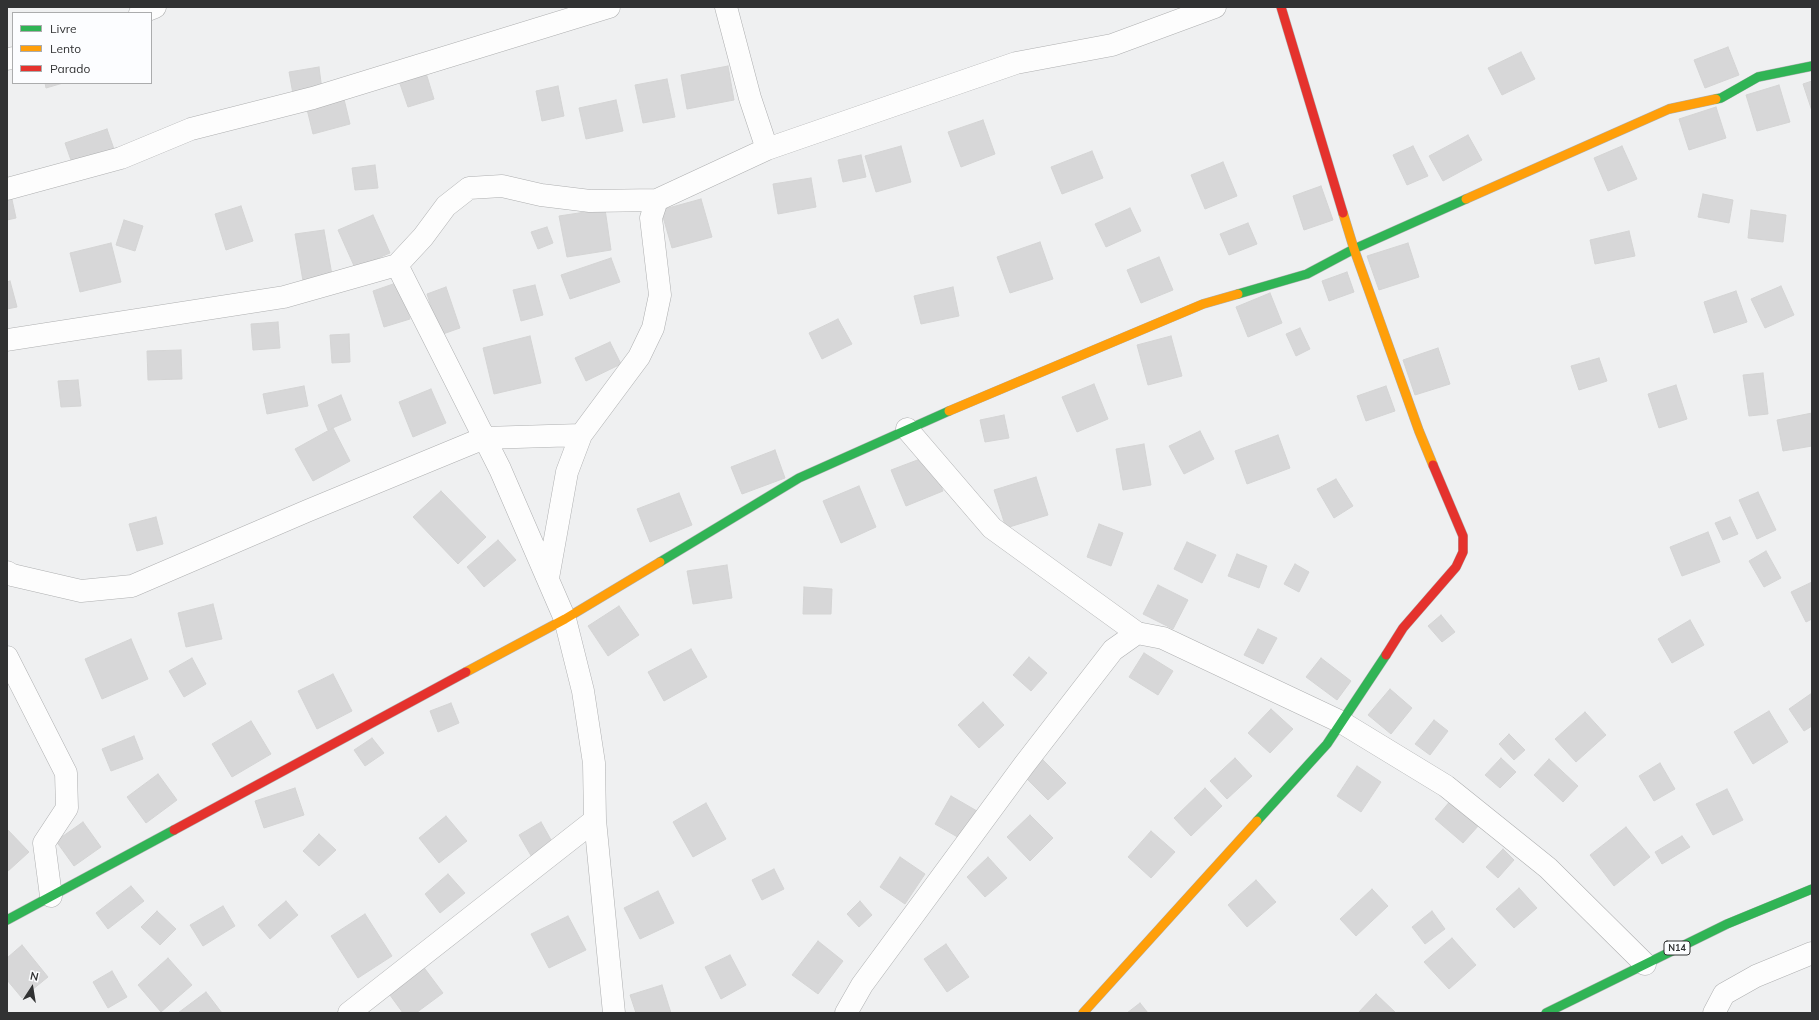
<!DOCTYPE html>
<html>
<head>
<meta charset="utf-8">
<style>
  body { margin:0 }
  #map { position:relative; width:1819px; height:1020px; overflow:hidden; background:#eff0f1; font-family:Mulish,sans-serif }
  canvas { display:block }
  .frame { position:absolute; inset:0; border:8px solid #313233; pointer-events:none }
  .legend { position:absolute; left:12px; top:12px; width:140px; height:72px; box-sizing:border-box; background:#fcfdff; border:1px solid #abacad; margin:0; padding:5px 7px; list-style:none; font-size:12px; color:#313233 }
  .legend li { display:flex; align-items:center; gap:8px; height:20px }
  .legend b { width:20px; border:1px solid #abacad }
  .north { position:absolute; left:12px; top:968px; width:40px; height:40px; -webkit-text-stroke:3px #fcfdff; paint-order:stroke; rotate:12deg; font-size:11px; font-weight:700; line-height:16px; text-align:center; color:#313233 }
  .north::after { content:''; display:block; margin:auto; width:14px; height:18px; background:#313233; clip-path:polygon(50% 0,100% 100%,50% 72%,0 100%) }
</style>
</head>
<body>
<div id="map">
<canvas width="1819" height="1020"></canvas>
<div class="frame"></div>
<ul class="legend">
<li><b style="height:5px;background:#30b455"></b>Livre</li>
<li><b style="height:5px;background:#ff9f0a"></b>Lento</li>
<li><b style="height:5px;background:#e5322d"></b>Parado</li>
</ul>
<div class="north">N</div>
</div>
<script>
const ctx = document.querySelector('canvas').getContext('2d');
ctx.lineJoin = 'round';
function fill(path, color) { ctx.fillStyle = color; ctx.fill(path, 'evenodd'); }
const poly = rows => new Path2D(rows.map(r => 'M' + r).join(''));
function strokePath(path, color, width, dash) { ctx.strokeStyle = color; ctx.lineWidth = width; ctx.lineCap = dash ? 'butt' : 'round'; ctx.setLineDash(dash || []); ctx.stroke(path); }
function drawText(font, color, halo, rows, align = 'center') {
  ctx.font = font + ' Mulish,sans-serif'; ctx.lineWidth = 4; ctx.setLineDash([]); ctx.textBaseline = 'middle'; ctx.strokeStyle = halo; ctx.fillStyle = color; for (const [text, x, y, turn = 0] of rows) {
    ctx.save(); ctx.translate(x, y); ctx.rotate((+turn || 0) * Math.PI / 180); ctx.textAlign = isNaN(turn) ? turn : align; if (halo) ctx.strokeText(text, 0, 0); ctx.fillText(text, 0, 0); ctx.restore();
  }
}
const building = poly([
  [1728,47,1739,75,1705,88,1694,60,1728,47],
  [1521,52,1535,79,1502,95,1488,68,1521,52],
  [728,66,734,100,687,109,681,75,728,66],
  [319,67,322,90,293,94,289,72,319,67],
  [426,73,434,99,408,107,399,81,426,73],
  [667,79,675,117,643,123,635,85,667,79],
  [1812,81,1812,111,1803,84,1812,81],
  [45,83,63,83,46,88,45,83],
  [1779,85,1790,122,1757,131,1746,95,1779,85],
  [558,86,564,116,542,121,536,91,558,86],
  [343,95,350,124,313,134,306,105,343,95],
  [616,100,623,131,586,139,579,108,616,100],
  [1716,107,1726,138,1689,150,1679,119,1716,107],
  [983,120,995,154,961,167,948,132,983,120],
  [107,129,115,152,73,166,65,143,107,129],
  [1468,135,1482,160,1443,181,1429,156,1468,135],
  [901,146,911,182,876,192,865,156,901,146],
  [1413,146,1428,176,1407,185,1393,155,1413,146],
  [1622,146,1637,179,1608,191,1594,158,1622,146],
  [1092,151,1103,178,1062,194,1051,167,1092,151],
  [861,155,866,177,843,182,838,160,861,155],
  [1223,162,1237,196,1205,209,1191,175,1223,162],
  [375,165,378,188,355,190,352,168,375,165],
  [811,178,816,207,778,214,773,184,811,178],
  [1321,186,1333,220,1304,230,1293,196,1321,186],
  [1703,194,1733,200,1729,223,1698,217,1703,194],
  [11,195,16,218,7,220,7,196,11,195],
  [701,199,712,237,672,248,661,210,701,199],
  [241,206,253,241,226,250,215,214,241,206],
  [1130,208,1141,231,1106,247,1095,224,1130,208],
  [605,209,611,250,567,257,559,216,605,209],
  [1751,210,1786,215,1783,242,1748,238,1751,210],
  [373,215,390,253,355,268,338,230,373,215],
  [124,220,143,226,135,251,116,245,124,220],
  [1248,223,1257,244,1229,255,1220,234,1248,223],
  [547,227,553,243,538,249,531,232,547,227],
  [324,230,332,275,303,281,295,234,324,230],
  [1629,231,1635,256,1595,264,1590,240,1629,231],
  [1040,242,1053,279,1010,293,997,257,1040,242],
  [111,243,121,282,80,292,70,253,111,243],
  [1408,243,1419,277,1379,290,1367,256,1408,243],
  [1159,257,1173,290,1141,303,1127,270,1159,257],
  [611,258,620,282,570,299,561,275,611,258],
  [1347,272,1354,292,1329,301,1322,281,1347,272],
  [10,281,17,307,7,309,7,282,10,281],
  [399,282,410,319,384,327,373,291,399,282],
  [535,285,543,315,521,321,513,290,535,285],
  [1781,286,1794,315,1765,328,1751,299,1781,286],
  [446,287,460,328,440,335,427,294,446,287],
  [953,287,959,316,921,324,914,296,953,287],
  [1736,291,1747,322,1714,333,1704,302,1736,291],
  [1270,293,1282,323,1248,337,1236,307,1270,293],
  [838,319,852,344,822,359,809,333,838,319],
  [278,322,280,348,253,350,251,324,278,322],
  [1300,328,1310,349,1296,356,1286,334,1300,328],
  [349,334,350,362,332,363,330,335,349,334],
  [530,336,541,383,494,394,483,348,530,336],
  [1171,336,1182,376,1148,385,1137,345,1171,336],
  [610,342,621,364,586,381,575,358,610,342],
  [1438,348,1450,384,1415,395,1403,360,1438,348],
  [181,350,182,379,148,380,147,351,181,350],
  [1599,358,1607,381,1579,390,1571,366,1599,358],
  [1763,373,1768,414,1749,416,1743,375,1763,373],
  [78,380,81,406,61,407,58,381,78,380],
  [1094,384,1108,419,1077,432,1062,397,1094,384],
  [1676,385,1687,419,1659,428,1648,394,1676,385],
  [304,386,308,406,267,414,263,394,304,386],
  [1386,386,1395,411,1366,421,1357,396,1386,386],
  [431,389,446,423,413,437,399,402,431,389],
  [341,395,351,420,328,430,318,405,341,395],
  [1812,413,1812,446,1783,451,1777,420,1812,413],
  [1004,415,1009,438,985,442,980,420,1004,415],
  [333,428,350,461,313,481,295,449,333,428],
  [1200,431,1214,459,1184,474,1169,446,1200,431],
  [1278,435,1290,468,1247,484,1235,451,1278,435],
  [1144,444,1151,485,1123,490,1116,449,1144,444],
  [775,450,785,478,742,494,731,467,775,450],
  [928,456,943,491,906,506,891,470,928,456],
  [1036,477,1048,515,1006,528,994,490,1036,477],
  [1336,479,1353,506,1334,518,1317,489,1336,479],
  [859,486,876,527,841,543,823,501,859,486],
  [441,491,486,537,458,564,413,517,441,491],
  [1758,492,1776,530,1757,539,1739,500,1758,492],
  [679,493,692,525,650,542,637,509,679,493],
  [156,517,163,544,137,551,129,524,156,517],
  [1730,517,1738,534,1723,540,1715,523,1730,517],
  [1099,524,1123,533,1111,566,1087,557,1099,524],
  [1708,532,1720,562,1682,576,1670,547,1708,532],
  [498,540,516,560,484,587,467,567,498,540],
  [1187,542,1216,555,1202,583,1174,569,1187,542],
  [1766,551,1781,578,1764,587,1749,561,1766,551],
  [1237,554,1267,566,1259,588,1228,576,1237,554],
  [1295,564,1309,572,1299,592,1284,584,1295,564],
  [727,565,732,598,693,604,687,571,727,565],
  [1812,582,1812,619,1806,622,1791,592,1812,582],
  [1158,585,1188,600,1173,629,1143,614,1158,585],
  [804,587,832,589,831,614,803,614,804,587],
  [213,604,222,639,186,647,178,613,213,604],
  [619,606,639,635,608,656,588,626,619,606],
  [1441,615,1455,632,1442,642,1428,626,1441,615],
  [1690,620,1704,645,1672,663,1658,639,1690,620],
  [1258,629,1277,638,1263,664,1244,655,1258,629],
  [131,639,148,679,102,699,85,659,131,639],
  [691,649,707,677,664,701,648,672,691,649],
  [1144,653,1173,671,1158,695,1129,677,1144,653],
  [1029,657,1047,673,1031,691,1013,675,1029,657],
  [192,658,206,684,184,697,169,671,192,658],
  [1321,658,1351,681,1337,700,1306,677,1321,658],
  [333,674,352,711,317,729,298,691,333,674],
  [1390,689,1412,708,1391,734,1368,715,1390,689],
  [1812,693,1812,726,1804,731,1789,709,1812,693],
  [983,702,1004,725,979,748,958,725,983,702],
  [451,703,459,723,438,732,430,711,451,703],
  [1271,709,1293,729,1270,753,1248,733,1271,709],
  [1769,711,1788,742,1753,764,1734,732,1769,711],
  [1585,712,1606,735,1576,762,1555,739,1585,712],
  [1434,720,1448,731,1430,755,1415,744,1434,720],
  [251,721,271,754,232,777,212,744,251,721],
  [1509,734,1525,750,1514,760,1499,744,1509,734],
  [134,736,143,759,111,771,102,749,134,736],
  [372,738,384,753,365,766,354,750,372,738],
  [1235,758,1252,776,1227,799,1210,781,1235,758],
  [1501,758,1516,772,1500,788,1485,775,1501,758],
  [1549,759,1578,786,1563,802,1534,775,1549,759],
  [1043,760,1066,783,1048,800,1025,777,1043,760],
  [1660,763,1675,789,1654,801,1639,776,1660,763],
  [1357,766,1381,782,1361,812,1337,796,1357,766],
  [158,774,177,800,146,823,127,797,158,774],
  [295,788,304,815,264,828,255,801,295,788],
  [1205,788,1222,806,1191,836,1174,818,1205,788],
  [1727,789,1743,820,1713,835,1696,804,1727,789],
  [951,796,977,811,961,839,935,824,951,796],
  [1451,800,1479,825,1463,843,1435,819,1451,800],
  [706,803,726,839,693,857,673,822,706,803],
  [1030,815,1053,838,1030,861,1007,837,1030,815],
  [446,816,467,841,439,863,419,838,446,816],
  [83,822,101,847,74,866,56,841,83,822],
  [541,822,555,847,533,859,519,835,541,822],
  [1626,827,1650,857,1614,886,1590,855,1626,827],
  [7,829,29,852,7,872,7,829],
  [1151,831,1175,852,1151,878,1128,857,1151,831],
  [319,834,336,850,319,866,303,851,319,834],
  [1682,836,1690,847,1662,864,1655,852,1682,836],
  [1503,849,1514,860,1498,878,1486,867,1503,849],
  [900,857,925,874,905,904,880,887,900,857],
  [988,857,1007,878,985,897,967,877,988,857],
  [774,869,784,889,762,900,752,880,774,869],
  [448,874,465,893,440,913,425,894,448,874],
  [1256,880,1276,902,1247,927,1228,905,1256,880],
  [131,886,144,901,108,929,96,913,131,886],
  [1519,888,1537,908,1514,928,1496,909,1519,888],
  [1372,889,1388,906,1356,936,1340,919,1372,889],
  [658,891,674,923,640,939,624,908,658,891],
  [286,901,298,915,270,939,258,925,286,901],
  [860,901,872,915,859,927,847,914,860,901],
  [223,906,235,926,203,946,190,925,223,906],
  [157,911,176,929,160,945,141,927,157,911],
  [1432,911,1445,929,1425,944,1412,927,1432,911],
  [365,914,392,956,358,978,331,936,365,914],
  [568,916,586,950,549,968,531,934,568,916],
  [1452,938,1476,965,1449,989,1424,962,1452,938],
  [818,941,843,961,818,994,792,975,818,941],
  [946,944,969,977,947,992,924,959,946,944],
  [22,945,48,977,22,998,7,980,7,958,22,945],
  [730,955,746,985,721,999,705,967,730,955],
  [168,958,192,985,161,1012,138,985,168,958],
  [422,965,443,993,416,1013,403,1013,387,991,422,965],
  [112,971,127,997,108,1008,93,982,112,971],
  [662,985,671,1013,636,1013,630,995,662,985],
  [206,992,222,1013,178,1013,206,992],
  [1376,994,1396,1013,1358,1013,1376,994],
  [1140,1003,1148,1013,1127,1013,1140,1003]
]);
const street = poly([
  [726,7,750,98,767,149],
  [140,13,155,7],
  [7,59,13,58],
  [7,189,121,158,191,129,313,98,609,7],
  [397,265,500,469,565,619,583,691,594,763,595,820,614,1013],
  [7,340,284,297,397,265,423,237,446,206,469,188,502,186,541,195,590,201,657,200],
  [907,429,992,528,1137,633],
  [7,572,12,575,81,591,132,586,307,511,484,438,581,435],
  [548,578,567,472,581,435,639,357,653,328,660,295,651,218,657,200,767,149,1016,63,1112,45,1215,7],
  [7,657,66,773,67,808,44,843,51,896],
  [349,1013,595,820],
  [846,1013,862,985,1024,765,1113,650,1137,633,1163,638,1341,722,1446,786,1548,868,1645,964],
  [1714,1013,1724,994,1756,976,1812,953]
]);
const fast = poly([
  [1716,99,1721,98,1758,77,1812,66],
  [1238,294,1307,274,1354,249,1466,199],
  [660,562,799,478,949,411],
  [1257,821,1327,744,1386,655],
  [7,920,174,830],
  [1546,1013,1727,924,1812,889]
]);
const slow = poly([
  [1466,199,1669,109,1716,99],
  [1343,213,1354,249,1419,431,1433,465],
  [949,411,1203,304,1238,294],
  [466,672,565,619,660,562],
  [1083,1013,1257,821]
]);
const jam = poly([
  [1281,7,1343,213],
  [1386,655,1403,628,1456,567,1463,552,1463,536,1433,465],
  [174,830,466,672]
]);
const shields = [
  [1677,948,26]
];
const shieldNames = [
  ["N14",1677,948]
];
fill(building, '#d7d7d8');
strokePath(building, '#d4d4d4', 1);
strokePath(street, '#aeafb0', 23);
strokePath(fast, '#aeafb0', 10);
strokePath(slow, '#aeafb0', 10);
strokePath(jam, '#aeafb0', 10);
strokePath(street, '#fdfdfd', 22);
strokePath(fast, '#30b455', 9);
strokePath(slow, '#ff9f0a', 9);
strokePath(jam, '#e5322d', 9);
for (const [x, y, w] of shields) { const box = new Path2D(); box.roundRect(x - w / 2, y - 7, w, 14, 3); ctx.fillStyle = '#fcfdff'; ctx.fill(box); strokePath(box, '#313233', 1); }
drawText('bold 9px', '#313233', null, shieldNames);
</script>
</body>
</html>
